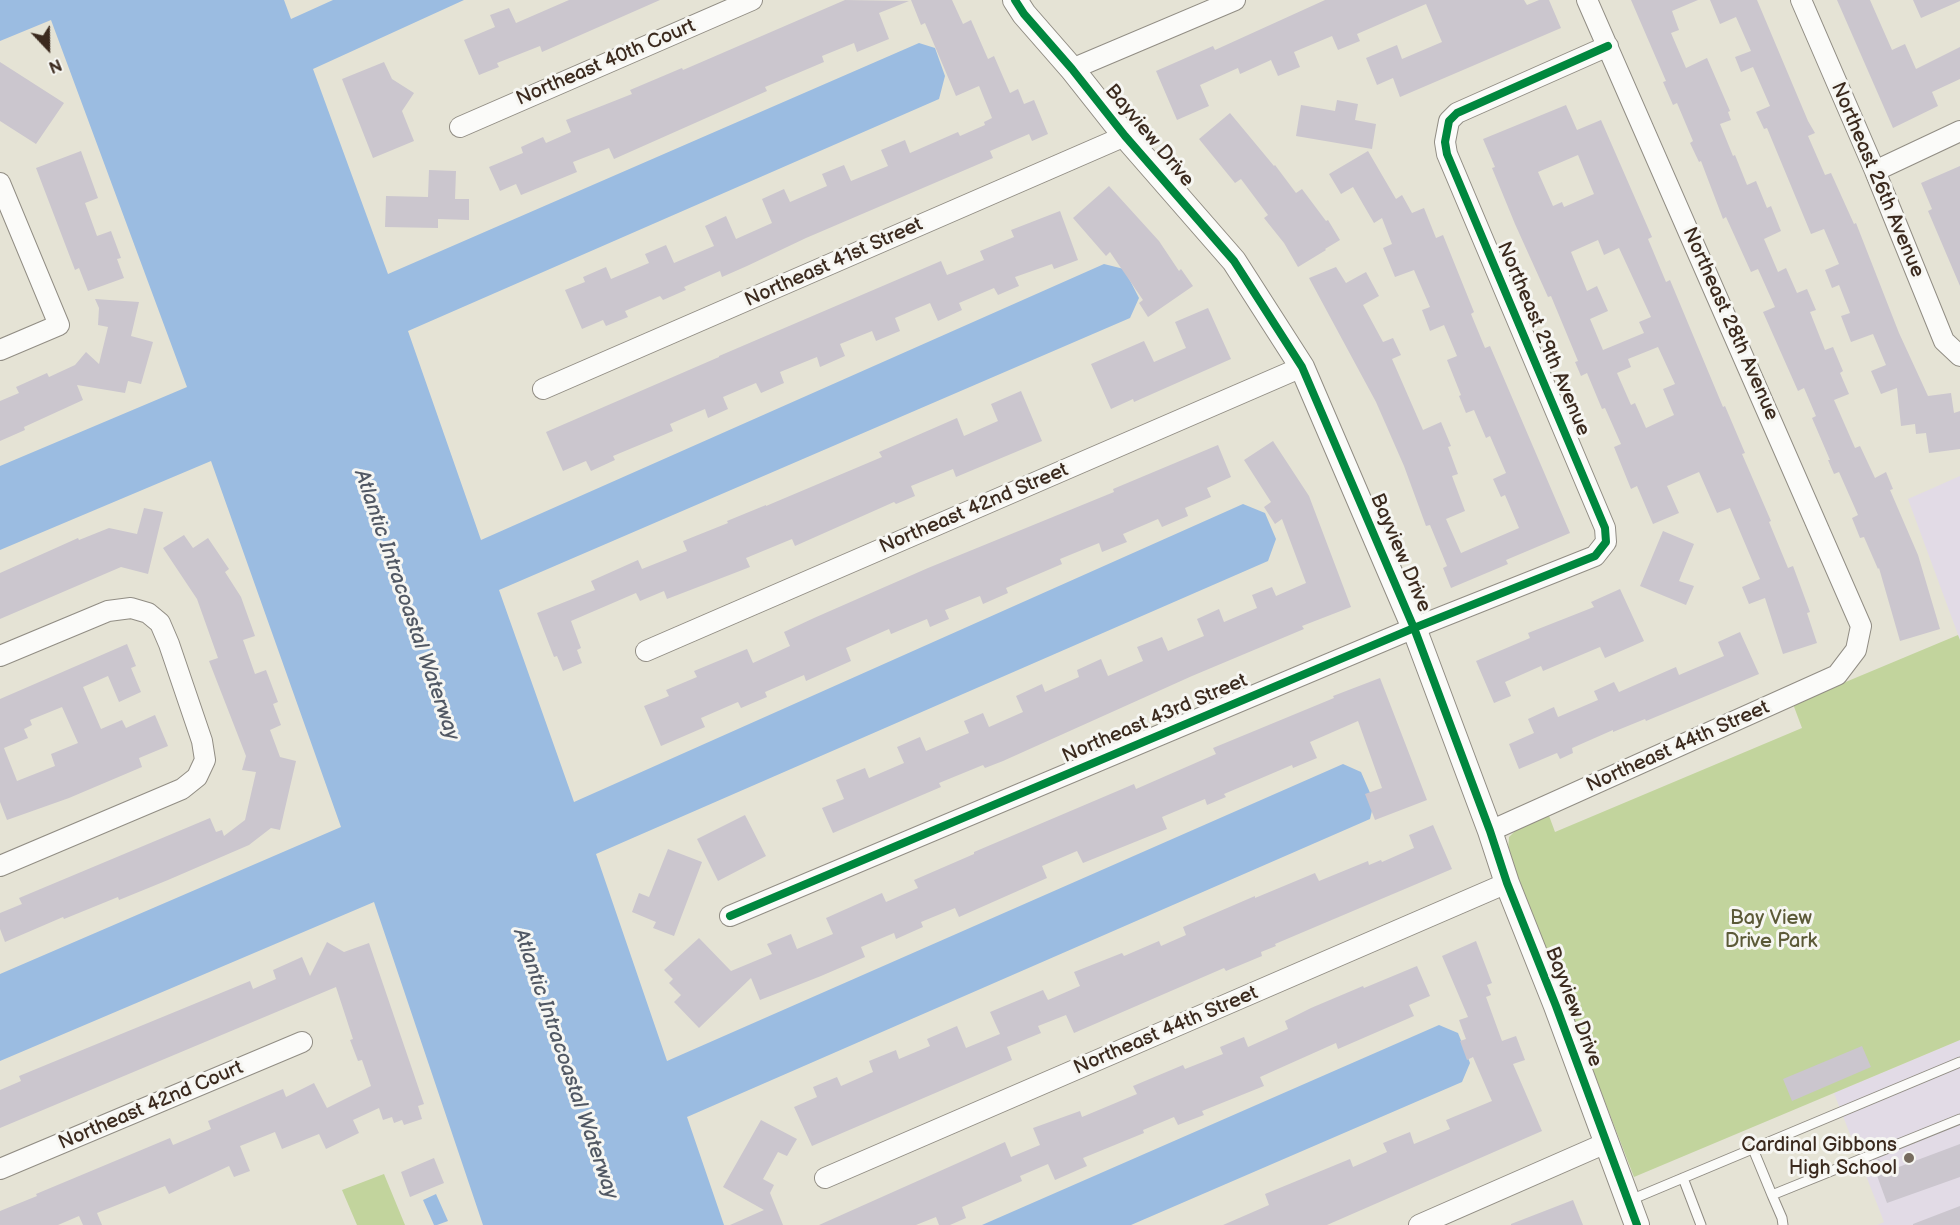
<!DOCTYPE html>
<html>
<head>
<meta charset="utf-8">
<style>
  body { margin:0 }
  #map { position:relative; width:1960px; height:1225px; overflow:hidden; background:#e5e3d5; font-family:"Balsamiq Sans",sans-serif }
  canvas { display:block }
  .north { position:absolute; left:18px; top:18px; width:60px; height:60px; -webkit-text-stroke:4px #f6f6f2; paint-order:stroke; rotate:158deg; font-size:16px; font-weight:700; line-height:24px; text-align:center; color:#3b2a1e }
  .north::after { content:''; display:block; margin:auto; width:21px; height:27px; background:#3b2a1e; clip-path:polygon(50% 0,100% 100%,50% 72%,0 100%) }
</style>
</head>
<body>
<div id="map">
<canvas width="1960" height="1225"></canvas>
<div class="north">N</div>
</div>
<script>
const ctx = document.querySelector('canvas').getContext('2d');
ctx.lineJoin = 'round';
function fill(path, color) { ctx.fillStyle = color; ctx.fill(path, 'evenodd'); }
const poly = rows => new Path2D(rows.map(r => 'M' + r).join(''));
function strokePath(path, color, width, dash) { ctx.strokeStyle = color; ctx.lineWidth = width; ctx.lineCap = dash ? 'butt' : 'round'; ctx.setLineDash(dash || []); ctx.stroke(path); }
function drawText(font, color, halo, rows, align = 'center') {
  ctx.font = font + ' "Balsamiq Sans",sans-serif'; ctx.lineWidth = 6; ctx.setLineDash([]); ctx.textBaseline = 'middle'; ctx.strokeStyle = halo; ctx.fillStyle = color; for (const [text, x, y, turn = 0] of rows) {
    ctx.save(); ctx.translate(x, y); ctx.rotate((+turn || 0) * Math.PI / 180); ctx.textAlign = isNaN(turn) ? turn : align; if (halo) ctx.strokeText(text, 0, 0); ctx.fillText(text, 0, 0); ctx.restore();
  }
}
const built = poly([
  [1960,476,1960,640,1908,499],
  [1960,1040,1960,1225,1877,1225,1884,1222,1834,1093]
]);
const green = poly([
  [1958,635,1960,640,1960,1040,1634,1177,1508,851,1509,837,1518,828,1548,813,1555,832,1802,728,1793,704],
  [384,1174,405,1225,357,1225,342,1190]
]);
const water = poly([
  [0,0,284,0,291,19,333,0,464,0,313,69,388,274,919,43,935,48,945,76,939,99,408,331,481,540,1104,264,1124,269,1139,298,1130,318,499,590,574,802,1243,504,1265,513,1276,539,1268,561,596,854,667,1061,1343,764,1361,772,1374,802,1370,819,687,1117,724,1225,483,1225,374,902,0,1061,0,974,341,827,211,461,0,550,0,466,187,387,51,20,0,41],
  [1439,1025,1458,1033,1470,1063,1462,1082,1131,1225,982,1225],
  [436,1194,448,1221,437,1225,434,1225,423,1200]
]);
const building = poly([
  [569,0,660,0,542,52,540,46,497,63,499,67,479,75,464,40,495,27,490,15,509,8,516,23],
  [845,0,909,1,879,13,889,39,857,52,854,43,822,56,824,62,765,87,767,91,614,159,609,148,573,162,577,172,521,195,516,184,500,191,489,167,523,153,521,147,543,137,546,143,571,132,566,120,632,94,630,90,682,68,683,70],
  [911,0,952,0,963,24,971,20,988,59,994,56,1010,93,1018,89,1024,104,1034,100,1048,134,1032,141,1029,134,990,151,993,158,806,238,747,266,722,277,720,271,684,287,686,290,663,300,660,296,625,311,628,317,606,326,603,320,582,329,565,290,585,282,583,277,606,267,611,279,649,263,645,254,666,245,674,263,714,246,705,226,726,216,736,239,772,223,762,199,784,189,790,202,827,186,822,174,844,165,851,181,888,166,881,150,905,140,910,153,958,132,960,136,985,125,984,122,992,118,979,86,956,96,925,23,921,25],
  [1325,0,1524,0,1527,5,1539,0,1549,0,1561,28,1400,97,1393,78,1377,85,1366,58,1397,45,1402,59,1442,42,1426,4,1357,34,1360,41,1338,50,1332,36,1294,52,1300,67,1278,76,1271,60,1240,74,1238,68,1200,85,1209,106,1177,120,1156,71,1213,46,1215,50],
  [1631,0,1698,0,1672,11,1679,30,1671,33,1686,68,1707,58,1730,111,1728,112,1731,120,1720,124,1733,156,1735,155,1747,185,1756,181,1767,208,1771,206,1781,231,1764,239,1778,272,1786,268,1797,293,1807,289,1816,310,1810,312,1825,350,1833,347,1843,371,1840,373,1849,394,1834,400,1855,448,1860,446,1875,478,1886,472,1893,489,1890,490,1918,555,1940,629,1900,641,1879,568,1878,569,1864,537,1860,538,1852,518,1858,515,1839,472,1834,474,1828,460,1830,460,1812,418,1816,416,1804,388,1798,391,1763,312,1775,307,1758,269,1751,272,1726,217,1723,219,1701,161,1699,162,1690,143,1693,141,1677,103,1673,105,1663,82,1666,81],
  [1710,0,1757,0,1808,121,1815,133,1808,136,1825,175,1831,173,1854,224,1856,223,1899,333,1928,396,1951,393,1954,413,1960,411,1960,449,1929,453,1926,433,1916,434,1915,424,1901,426,1897,388,1881,394,1871,371,1886,365,1873,334,1851,342,1841,316,1850,313,1839,285,1832,288,1825,270,1839,264,1824,229,1811,234,1767,128,1764,129,1756,112,1770,106,1753,67,1741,72,1735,57,1751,51,1736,17,1720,24],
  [1837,0,1870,0,1892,50,1905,44,1916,69,1960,47,1960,79,1932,92,1938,106,1893,128],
  [1913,0,1960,0,1960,1,1921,18],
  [0,62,64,103,36,144,0,121],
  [384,62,392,79,414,93,402,111,414,141,373,158,342,79],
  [1337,100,1358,104,1355,120,1376,124,1372,149,1296,136,1301,105,1335,111],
  [1566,105,1577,130,1601,120,1652,237,1648,239,1666,282,1670,280,1723,407,1725,406,1745,453,1742,454,1771,521,1769,522,1788,568,1793,566,1810,612,1807,613,1817,643,1783,654,1765,598,1749,604,1742,587,1760,579,1730,508,1717,513,1699,472,1667,486,1679,513,1653,524,1637,486,1631,489,1614,447,1621,444,1605,408,1602,409,1587,373,1581,376,1575,362,1578,361,1551,296,1548,297,1515,224,1492,168,1495,167,1483,139],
  [1578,155,1594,194,1564,207,1562,202,1553,206,1538,172],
  [1598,240,1604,255,1619,248,1651,317,1639,322,1644,333,1603,350,1590,319,1608,311,1597,286,1587,291,1571,252],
  [1658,347,1675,384,1663,389,1674,415,1646,428,1635,403,1631,405,1617,373,1631,367,1628,359],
  [1230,113,1274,166,1275,165,1296,193,1302,189,1326,221,1328,220,1340,240,1325,249,1326,250,1298,267,1284,243,1264,218,1268,215,1241,179,1235,183,1199,139],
  [81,151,98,198,85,203,97,236,111,231,121,258,117,259,124,278,88,291,79,268,75,270,36,168],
  [1368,151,1396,199,1402,195,1412,213,1424,208,1436,238,1443,235,1474,312,1471,314,1485,348,1490,346,1570,533,1506,560,1508,564,1451,588,1443,568,1447,566,1430,525,1426,526,1404,466,1376,402,1309,278,1336,267,1346,283,1366,272,1379,296,1363,305,1383,342,1393,338,1401,355,1392,359,1423,430,1441,422,1451,446,1448,447,1458,474,1452,476,1465,511,1446,519,1461,553,1519,528,1505,495,1501,497,1493,479,1506,473,1490,436,1486,438,1474,410,1466,413,1459,396,1461,395,1447,360,1457,356,1444,325,1430,331,1422,310,1430,307,1414,270,1395,277,1383,248,1392,244,1382,218,1374,223,1353,187,1341,194,1329,174],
  [1960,166,1960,286,1928,211,1932,209,1921,183],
  [429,170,456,171,455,199,469,199,469,220,438,219,438,228,385,227,386,196,428,197],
  [1109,186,1159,241,1179,271,1181,269,1193,286,1148,317,1139,303,1143,300,1110,252,1106,256,1073,218],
  [1060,211,1078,260,1054,269,1052,264,1015,277,1019,286,998,295,994,288,959,303,962,310,938,321,930,303,895,318,900,331,876,341,872,331,840,344,845,356,820,367,817,357,780,372,784,383,761,393,756,383,723,397,728,409,708,418,705,409,670,424,673,431,613,456,615,460,591,471,586,461,563,471,546,432,719,357,719,356,941,261,947,275,984,260,980,251,1014,237,1011,230],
  [95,299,139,302,131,336,153,342,141,384,128,381,125,393,77,385,83,400,24,427,25,430,0,441,0,401,19,393,16,387,47,373,49,377,75,365,86,352,99,364,108,327,98,325,99,308],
  [1208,308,1231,359,1134,402,1133,399,1111,409,1091,364,1144,341,1154,362,1186,348,1175,322],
  [1021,391,1042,441,956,477,953,469,911,486,915,496,896,504,894,502,795,546,792,539,746,558,750,567,732,574,667,599,664,591,640,601,636,593,571,621,581,648,577,650,582,663,563,671,557,656,554,657,537,613,595,590,591,581,638,560,642,569,687,551,683,541,728,523,727,521,766,505,766,506,882,457,879,452,957,418,964,436,998,421,991,404],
  [1273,441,1309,496,1351,607,1302,626,1304,629,1192,676,1003,761,985,768,983,765,939,783,941,787,833,833,822,808,844,799,836,780,865,768,869,778,904,763,897,747,920,737,926,751,969,733,964,721,983,713,989,727,1023,712,1016,696,1042,684,1045,692,1079,677,1077,670,1101,659,1108,676,1143,661,1137,647,1162,637,1168,651,1204,636,1197,619,1219,609,1224,622,1257,608,1252,595,1272,587,1276,596,1306,583,1282,519,1275,524,1264,507,1271,502,1244,460],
  [1218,445,1231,477,1207,488,1211,497,1185,508,1188,516,1162,527,1158,519,1123,534,1127,542,1102,552,1099,543,1060,559,1062,564,1006,588,1008,593,983,604,980,596,945,610,949,619,930,627,927,619,891,634,889,629,846,648,851,661,806,681,804,675,765,692,767,697,741,708,738,702,701,718,705,727,661,746,644,706,669,696,666,690,697,677,694,671,747,649,753,663,790,646,784,632,814,618,928,568,1114,492,1113,489],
  [144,508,163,512,148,574,121,567,0,619,0,573,78,538,79,540,109,528,137,534],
  [1663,531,1694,544,1679,581,1694,586,1686,605,1640,586],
  [184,535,193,548,208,538,229,569,225,572,241,597,255,636,243,640,255,674,266,670,278,702,273,704,281,725,270,730,280,757,296,761,280,830,271,828,249,845,168,880,119,900,118,897,64,919,63,917,5,942,0,929,0,913,22,904,19,898,210,818,216,832,222,830,224,836,245,820,256,772,242,770,246,756,209,661,218,658,197,599,163,548],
  [1620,589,1644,641,1605,658,1600,647,1543,671,1541,666,1505,682,1511,696,1494,703,1476,661,1530,638,1528,633,1594,607,1591,602],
  [1740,632,1759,674,1646,721,1645,719,1613,732,1613,730,1572,748,1573,753,1560,759,1557,753,1519,769,1509,744,1534,733,1528,719,1554,707,1558,717,1598,700,1594,691,1614,682,1619,692,1676,667,1679,675,1724,656,1718,642],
  [127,644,136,666,131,668,141,692,119,702,108,676,83,687,101,729,122,720,126,728,155,715,168,746,139,758,142,767,69,798,7,820,0,802,0,699],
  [62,707,78,743,51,754,55,766,17,781,4,748,28,738,24,729,32,725,30,720],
  [1380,678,1427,800,1375,820,1365,794,1382,788,1358,721,1310,742,1317,758,1293,768,1292,765,1224,794,1226,797,1207,805,1205,799,1162,817,1167,829,1083,863,1077,851,1042,866,1047,878,959,917,955,908,921,922,923,927,896,939,894,933,861,947,865,957,821,976,760,1000,751,978,699,1028,674,1002,681,995,669,983,673,979,664,970,699,938,731,971,772,954,767,944,791,934,797,949,833,934,826,918,882,893,886,902,918,888,914,880,974,854,974,852,1134,784,1136,789,1216,754,1213,748,1334,698,1333,696],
  [745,815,766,856,718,881,697,839],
  [1433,825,1452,869,1275,944,1276,946,1261,952,1262,956,1226,971,1224,968,1074,1033,1066,1015,1038,1026,1041,1033,1007,1047,1012,1060,812,1146,794,1107,817,1097,813,1087,837,1077,841,1086,873,1072,869,1061,896,1050,899,1059,930,1046,927,1039,957,1026,966,1048,1000,1034,990,1012,1043,990,1048,1000,1080,986,1074,972,1122,953,1124,956,1159,941,1161,946,1186,935,1183,927,1255,896,1255,898,1315,873,1319,881,1368,861,1369,865,1381,860,1382,862,1414,848,1409,835],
  [668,849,702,862,674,936,653,928,656,922,632,912,639,893,649,897],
  [1476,941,1492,983,1487,985,1491,995,1486,997,1502,1041,1516,1036,1525,1060,1513,1064,1542,1131,1327,1225,1223,1225,1269,1205,1265,1194,1350,1159,1353,1167,1387,1152,1383,1143,1410,1132,1414,1144,1450,1129,1446,1120,1492,1101,1473,1057,1467,1060,1460,1041,1466,1039,1459,1020,1468,1017,1442,956],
  [327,942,344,952,369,943,424,1104,418,1106,422,1119,404,1125,402,1120,394,1123,392,1117,383,1120,379,1108,353,1120,359,1133,326,1149,319,1134,282,1149,275,1132,240,1146,250,1171,234,1177,229,1166,169,1194,165,1186,97,1213,102,1225,83,1225,79,1216,58,1225,0,1225,0,1211,37,1196,36,1194,170,1138,173,1145,211,1129,208,1121,283,1089,286,1097,314,1083,327,1108,371,1086,362,1060,358,1061,350,1040,353,1039,336,987,0,1128,0,1090,21,1081,19,1076,250,981,253,989,276,979,273,970,302,957,310,976],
  [1417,966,1430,996,1409,1005,1414,1016,1338,1049,1336,1043,1260,1077,1264,1086,1202,1111,1204,1115,1178,1125,1174,1117,1143,1130,1144,1133,1083,1158,1087,1166,1055,1180,1048,1164,1020,1176,1022,1181,962,1207,966,1218,950,1225,939,1225,936,1217,916,1225,819,1225,1005,1142,1011,1157,1040,1145,1033,1128,1080,1111,1082,1117,1137,1094,1133,1086,1183,1065,1185,1069,1223,1054,1220,1047,1244,1037,1248,1047,1288,1029,1285,1021,1311,1008,1363,986,1364,988],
  [1862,1046,1871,1067,1792,1101,1783,1079],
  [761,1120,797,1139,787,1156,778,1152,763,1179,774,1185,770,1193,783,1225,730,1225,764,1210,723,1187],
  [1960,1144,1960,1177,1887,1203,1872,1162,1879,1159,1888,1171],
  [434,1158,444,1183,410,1197,401,1172],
  [1573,1200,1583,1225,1511,1225,1511,1224],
  [1960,1206,1960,1225,1913,1225,1913,1224]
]);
const service = poly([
  [1753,1149,1772,1195],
  [1683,1178,1701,1225],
  [1628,1201,1960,1062],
  [1783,1225,1782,1218,1772,1195,1960,1119]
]);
const minor = poly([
  [1801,0,1875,171,1944,341,1960,356],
  [1072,69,1235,0],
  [460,127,752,0],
  [1875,171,1960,131],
  [0,183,59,325,0,350],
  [543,389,1125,136],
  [646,651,1302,367],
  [0,656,108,611,131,608,148,613,160,623,169,644,202,741,205,760,197,777,182,789,0,866],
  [1490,831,1837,675,1856,650,1861,626,1587,0],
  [730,916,1414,628,1595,556,1606,542,1605,528,1447,154,1445,142,1449,121,1457,113,1608,46],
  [0,1169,302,1042],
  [825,1178,1507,883],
  [1419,1225,1606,1143]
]);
const tertiary = poly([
  [1015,0,1024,14,1072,69,1125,136,1234,261,1302,367,1414,628,1490,831,1507,883,1556,1006,1637,1225]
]);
const cycleway = poly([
  [1015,0,1024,14,1072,69,1125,136,1234,261,1302,367,1414,628,1490,831,1507,883,1556,1006,1637,1225],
  [730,916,1414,628,1595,556,1606,542,1605,528,1447,154,1445,142,1449,121,1457,113,1608,46]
]);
const markers = [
  [1909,1158,6,"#766b5e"]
];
const streetNames = [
  ["Northeast 40th Court",606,63,-23],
  ["Bayview Drive",1149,136,50],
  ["Northeast 26th Avenue",1877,180,67],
  ["Northeast 41st Street",834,263,-24],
  ["Northeast 28th Avenue",1730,324,66],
  ["Northeast 29th Avenue",1543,339,67],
  ["Northeast 42nd Street",974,509,-23],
  ["Bayview Drive",1400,553,67],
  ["Northeast 43rd Street",1155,719,-23],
  ["Northeast 44th Street",1678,747,-24],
  ["Bayview Drive",1573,1007,69],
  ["Northeast 44th Street",1166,1031,-23],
  ["Northeast 42nd Court",151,1106,-23]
];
const parkNames = [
  ["Bay View",1771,919],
  ["Drive Park",1771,942]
];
const poiNames = [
  ["Cardinal Gibbons",1897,1146],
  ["High School",1897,1169]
];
const waterNames = [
  ["Atlantic Intracoastal Waterway",406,605,71],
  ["Atlantic Intracoastal Waterway",565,1064,71]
];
fill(built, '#e2dbe6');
fill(green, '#c2d49d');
fill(water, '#9bbce1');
fill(building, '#cbc6ce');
strokePath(service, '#918d84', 11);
strokePath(minor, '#918d84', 22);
strokePath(tertiary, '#918d84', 26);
strokePath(service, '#fbfbf9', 9);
strokePath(minor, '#fbfbf9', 20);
strokePath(tertiary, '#fbfbf9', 24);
strokePath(cycleway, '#00873e', 8);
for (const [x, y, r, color] of markers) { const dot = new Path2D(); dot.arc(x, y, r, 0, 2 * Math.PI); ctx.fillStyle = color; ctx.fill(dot); strokePath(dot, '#f6f6f2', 2); }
drawText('20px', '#3b2a1e', '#f6f6f2', streetNames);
drawText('20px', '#5b5937', '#f6f6f2', parkNames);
drawText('20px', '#3b2a1e', '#f6f6f2', poiNames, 'right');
drawText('italic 21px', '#515864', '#f6f6f2', waterNames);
</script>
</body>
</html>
